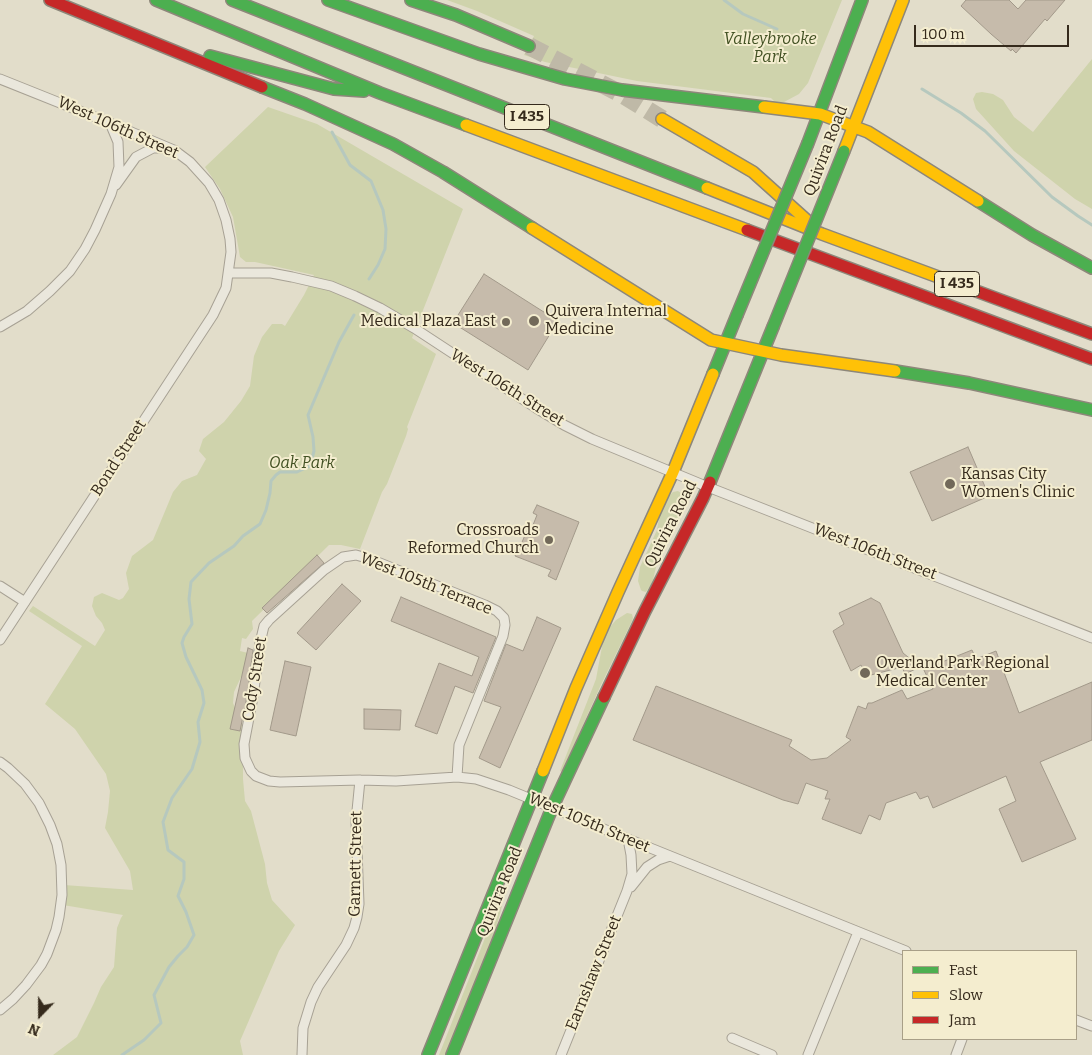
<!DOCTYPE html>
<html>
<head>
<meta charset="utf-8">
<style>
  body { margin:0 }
  #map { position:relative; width:1092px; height:1055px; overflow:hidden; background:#e2ddca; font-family:Bitter,serif }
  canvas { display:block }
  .legend { position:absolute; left:902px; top:950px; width:175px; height:90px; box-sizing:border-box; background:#f4edcf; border:1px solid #a89f87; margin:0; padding:6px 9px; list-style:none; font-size:15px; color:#352a1c }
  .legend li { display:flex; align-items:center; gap:10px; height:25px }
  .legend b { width:25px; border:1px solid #a89f87 }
  .north { position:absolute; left:15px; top:990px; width:50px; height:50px; -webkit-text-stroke:4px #f4edcf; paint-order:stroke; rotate:202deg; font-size:14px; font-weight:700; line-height:20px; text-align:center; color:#352a1c }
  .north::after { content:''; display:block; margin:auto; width:18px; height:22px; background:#352a1c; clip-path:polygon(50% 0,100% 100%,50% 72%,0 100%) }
  .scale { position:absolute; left:914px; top:25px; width:155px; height:22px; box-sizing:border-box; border:2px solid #352a1c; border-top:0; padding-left:6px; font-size:15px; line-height:18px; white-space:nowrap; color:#352a1c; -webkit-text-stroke:4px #f4edcf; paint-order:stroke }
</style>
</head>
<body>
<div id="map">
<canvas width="1092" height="1055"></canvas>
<ul class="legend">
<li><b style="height:6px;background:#4caf50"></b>Fast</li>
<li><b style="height:6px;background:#ffc107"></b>Slow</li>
<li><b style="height:6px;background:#c62828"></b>Jam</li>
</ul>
<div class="north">N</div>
<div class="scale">100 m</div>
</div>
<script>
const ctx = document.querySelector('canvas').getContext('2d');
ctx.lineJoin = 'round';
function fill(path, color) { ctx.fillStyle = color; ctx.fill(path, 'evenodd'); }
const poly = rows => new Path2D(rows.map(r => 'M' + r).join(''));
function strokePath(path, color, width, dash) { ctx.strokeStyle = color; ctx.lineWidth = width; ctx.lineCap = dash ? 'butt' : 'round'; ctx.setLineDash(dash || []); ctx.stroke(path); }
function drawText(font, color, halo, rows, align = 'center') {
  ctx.font = font + ' Bitter,serif'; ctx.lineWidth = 4; ctx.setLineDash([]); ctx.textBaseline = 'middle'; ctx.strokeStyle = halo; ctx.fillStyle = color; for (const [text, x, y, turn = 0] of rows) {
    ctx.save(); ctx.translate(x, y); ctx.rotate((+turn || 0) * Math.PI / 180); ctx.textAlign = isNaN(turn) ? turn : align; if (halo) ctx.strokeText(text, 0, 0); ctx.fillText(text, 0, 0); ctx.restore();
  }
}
const green = poly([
  [447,0,842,0,808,83,799,94,784,102,775,102,771,98,637,81,545,62,524,55,534,36,477,11],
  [1092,59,1092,209,1075,199,1014,151,976,109,973,99,976,93,982,92,993,94,1003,100,1014,117,1033,132],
  [268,107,317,124,463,209,412,338,436,354,407,427,408,429,406,436,387,484,382,492,360,549,341,545,329,545,252,621,253,629,246,639,242,638,240,651,248,653,251,660,241,677,234,692,233,703,243,727,243,779,245,801,251,811,265,864,267,883,272,900,295,925,279,951,240,1041,243,1055,53,1055,77,1037,94,1003,101,987,114,967,117,928,121,918,123,915,63,905,64,885,133,890,130,871,105,828,108,812,110,791,106,774,75,729,45,704,82,646,29,611,33,606,95,646,105,630,102,623,96,616,92,606,94,597,102,593,119,600,123,598,129,589,126,573,132,556,153,540,173,492,182,481,197,475,206,459,199,451,203,439,224,422,241,401,250,386,254,356,262,337,272,324,282,324,285,326,304,295,314,275,255,262,246,262,240,257,233,217,220,189,205,167],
  [678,491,684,495,685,500,684,508,657,563,653,580,650,586,646,592,642,591,641,590,638,581,640,567,657,530,660,512,670,495,673,492],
  [627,613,632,614,633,618,632,621,600,687,562,772,560,771,596,679,603,641,610,627,616,620],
  [498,905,502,906,495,933,446,1055,439,1055]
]);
const stream = poly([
  [724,0,743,14,777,29],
  [922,89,961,113,985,131,1052,197,1078,216,1092,225],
  [332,132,350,165,371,181,383,210,386,229,385,249,378,265,369,279],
  [122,1055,144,1040,161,1023,154,995,169,967,178,956,187,947,194,935,186,912,178,896,184,879,184,862,168,850,163,822,172,798,192,769,200,742,198,722,204,703,202,690,186,657,182,643,184,637,192,624,189,599,191,582,209,563,234,546,243,536,260,524,266,510,270,493,271,481,276,475,280,472,297,472,310,466,314,451,313,437,308,415,339,342,354,315]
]);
const building = poly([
  [966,0,1009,0,1018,9,1026,0,1065,0,1047,21,1045,19,1016,53,1012,49,1011,51,991,34,961,6,966,0],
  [484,274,558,321,528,370,453,323,484,274],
  [968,447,989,496,932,521,910,472,968,447],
  [537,505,579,522,556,580,548,576,551,570,515,556,519,546,520,547,528,528,531,530,537,515,533,513,537,505],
  [317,555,324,563,267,613,262,608,317,555],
  [342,584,361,601,316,650,297,633,342,584],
  [401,597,496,637,473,693,455,686,437,734,415,726,439,663,472,676,479,657,391,621,401,597],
  [871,598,880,603,903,653,913,661,936,662,942,660,942,662,972,650,976,659,996,651,1019,713,1092,682,1092,740,1040,762,1076,839,1022,862,999,809,1016,801,1006,776,933,808,928,796,920,799,916,792,886,803,880,820,869,815,861,834,822,819,830,799,825,799,828,791,806,783,798,804,783,800,633,740,656,686,792,740,789,746,811,760,827,758,851,740,846,737,858,706,866,709,868,703,872,703,902,690,907,699,933,689,922,666,905,674,902,667,867,676,861,665,851,671,833,631,844,624,839,613,871,598],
  [537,617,561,628,500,768,479,758,501,707,484,701,506,644,523,651,537,617],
  [248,648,253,650,247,696,240,731,230,729,248,648],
  [285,661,311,667,296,736,270,730,285,661],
  [364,709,401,710,400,730,364,729,364,709]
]);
const highwayTunnel = poly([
  [529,46,625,96,662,119]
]);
const street = poly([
  [0,79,110,123,169,148,174,150,190,162,209,183,219,200,226,220,230,239,231,252,226,288,213,315,0,640],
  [116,185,136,157,153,148,164,148],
  [229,273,271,273,292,277,331,286,355,296,380,308,414,328,536,408,564,425,592,439,708,487,1092,638],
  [0,327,27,311,50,291,70,271,85,249,95,230,111,194,119,167,118,142,110,123],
  [0,586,25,602],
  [0,762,8,768,25,784,39,803,50,825,57,844,61,865,62,895,59,917,56,930,47,954,41,965,26,985,13,999,0,1010],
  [457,777,459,745,503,636,505,625,504,618,497,611,485,605,370,559,356,555,343,557,324,570,269,620,264,626,260,643,253,697,244,744,245,758,251,771,256,776,269,781,280,782,360,780,396,781,457,777,476,779,509,790,628,839,906,951],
  [631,887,647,867,658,860,670,856],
  [1076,1020,1092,1026],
  [732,1038,772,1055],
  [302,1055,303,1028,311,1002,318,987,346,945,354,928,357,917,359,904,356,821,360,780],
  [561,1055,627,891,632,874,631,855,628,839],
  [808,1055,858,932],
  [956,1055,962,1039]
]);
const fast = poly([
  [156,0,380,93,466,125],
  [232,0,707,188],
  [328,0,479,54,565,79,622,90,764,107],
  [411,0,456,15,529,46],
  [210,56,334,89,364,91],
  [262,87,305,104,393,144,443,172,532,228],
  [808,143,862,0],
  [978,201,1032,235,1092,268],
  [895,371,969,383,1092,410],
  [713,374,737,315],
  [710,482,773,327],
  [428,1055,543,771],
  [452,1055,552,808,604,697]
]);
const slow = poly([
  [764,107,820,114,868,132,978,201],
  [662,119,753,172,812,225],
  [466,125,747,230],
  [844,151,903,0],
  [707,188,822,234,968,288],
  [532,228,711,340,781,355,895,371],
  [543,771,576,688,618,592,673,472,713,374]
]);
const jam = poly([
  [50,0,262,87],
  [747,230,1092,359],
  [968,288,1092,334],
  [604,697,645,611,703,498,710,482]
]);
const fastBridge = poly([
  [737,315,808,143],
  [773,327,844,151]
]);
const markers = [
  [534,321,6,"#726959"],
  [506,322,5,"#726959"],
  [950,484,6,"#726959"],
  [549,540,5,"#726959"],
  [865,673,6,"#726959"]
];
const shields = [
  [527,117,45],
  [957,284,45]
];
const shieldNames = [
  ["I 435",527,117],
  ["I 435",957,284]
];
const parkNames = [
  ["Valleybrooke",770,40],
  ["Park",770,58],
  ["Oak Park",302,464]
];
const streetNames = [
  ["West 106th Street",118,128,24],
  ["Quivira Road",826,151,-69],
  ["West 106th Street",507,388,32],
  ["Bond Street",119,458,-57],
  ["Quivira Road",671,524,-63],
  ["West 106th Street",875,552,21],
  ["West 105th Terrace",426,584,22],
  ["Cody Street",255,679,-81],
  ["West 105th Street",589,823,23],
  ["Garnett Street",356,864,-89],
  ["Quivira Road",500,892,-68],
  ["Earnshaw Street",594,973,-68]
];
const poiNames = [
  ["Quivera Internal",545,312],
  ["Medicine",545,330],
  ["Medical Plaza East",496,322,"right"],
  ["Kansas City",961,475],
  ["Women's Clinic",961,493],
  ["Crossroads",539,531,"right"],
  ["Reformed Church",539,549,"right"],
  ["Overland Park Regional",876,664],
  ["Medical Center",876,682]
];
fill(green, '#cfd3ac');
strokePath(stream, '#b6c8be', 3);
fill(building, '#c6bbab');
strokePath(building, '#a2998a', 1);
strokePath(highwayTunnel, '#bfb9a7', 18, [18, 9]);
strokePath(street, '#a7a194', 11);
strokePath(fast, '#8d877a', 14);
strokePath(slow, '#8d877a', 14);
strokePath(jam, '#8d877a', 14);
strokePath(street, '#eae7dc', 9);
strokePath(fast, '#4caf50', 11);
strokePath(slow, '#ffc107', 11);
strokePath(jam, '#c62828', 11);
strokePath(fastBridge, '#8d877a', 14, []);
strokePath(fastBridge, '#4caf50', 11);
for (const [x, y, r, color] of markers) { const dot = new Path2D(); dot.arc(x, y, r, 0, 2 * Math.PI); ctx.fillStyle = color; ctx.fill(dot); strokePath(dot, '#f4edcf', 2); }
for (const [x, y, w] of shields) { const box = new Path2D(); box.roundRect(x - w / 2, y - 12.5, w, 25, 4); ctx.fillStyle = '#f4edcf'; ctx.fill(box); strokePath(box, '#352a1c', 1); }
drawText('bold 15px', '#352a1c', null, shieldNames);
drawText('italic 16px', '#425123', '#f4edcf', parkNames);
drawText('16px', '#352a1c', '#f4edcf', streetNames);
drawText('16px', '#352a1c', '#f4edcf', poiNames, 'left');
</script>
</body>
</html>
